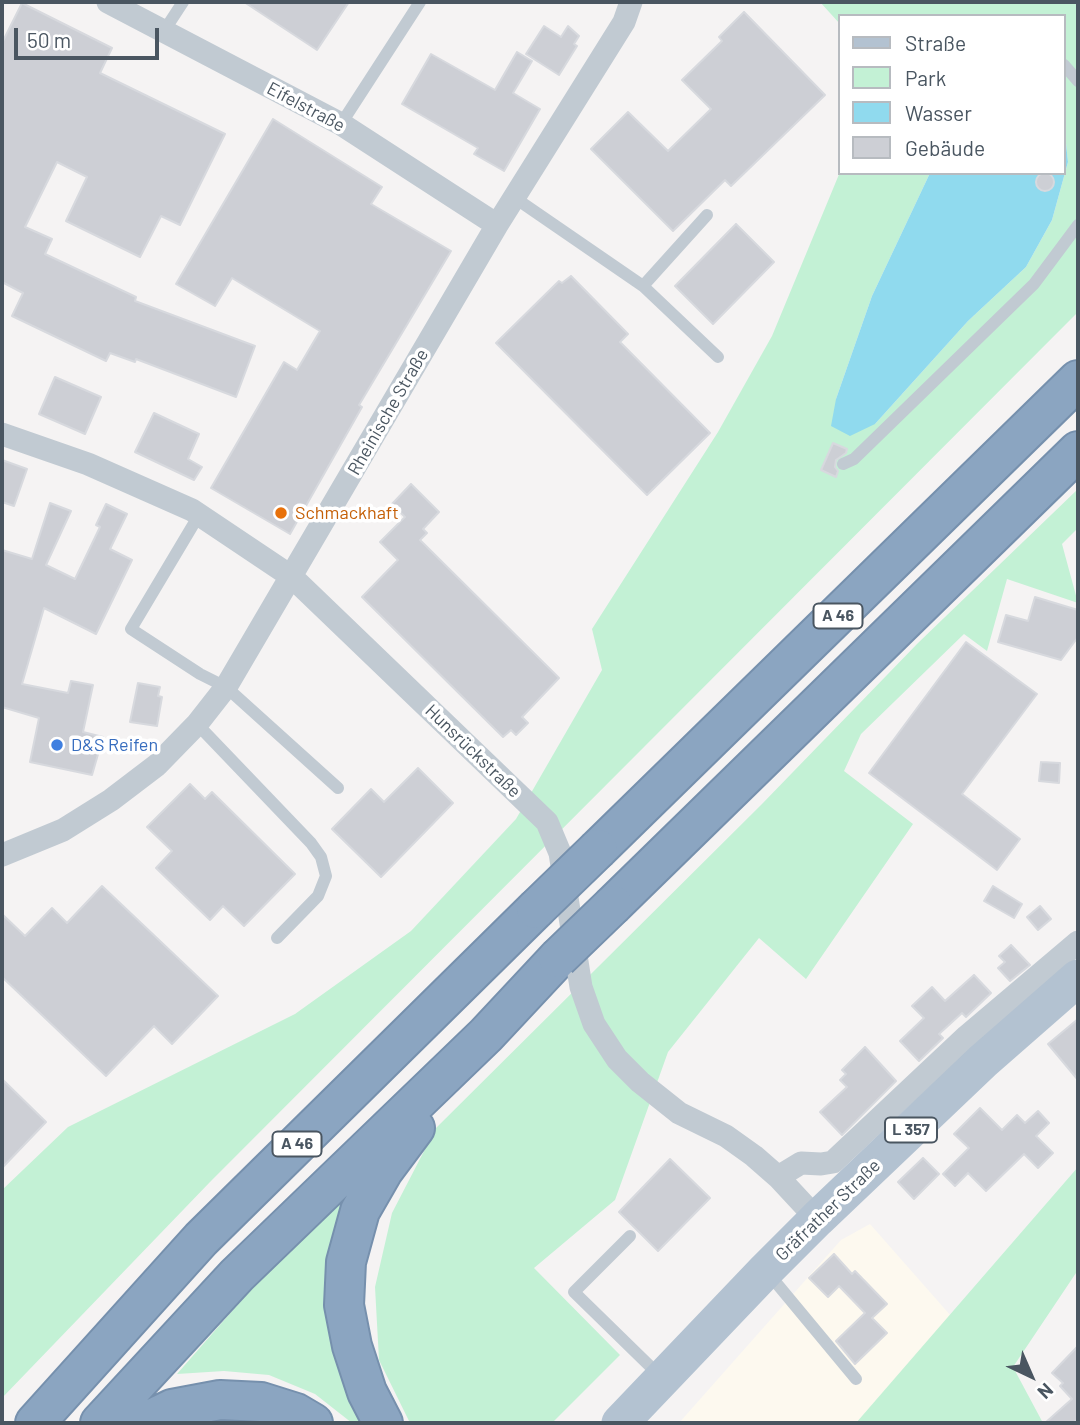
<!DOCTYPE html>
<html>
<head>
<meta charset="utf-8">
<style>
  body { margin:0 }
  #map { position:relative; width:1080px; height:1425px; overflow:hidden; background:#f5f3f3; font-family:Barlow,sans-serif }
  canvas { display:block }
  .frame { position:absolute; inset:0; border:4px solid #4a5661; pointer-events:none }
  .legend { position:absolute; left:838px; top:14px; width:228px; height:161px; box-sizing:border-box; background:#fff; border:2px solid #b7bbc0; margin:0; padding:9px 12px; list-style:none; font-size:21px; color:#4a5661 }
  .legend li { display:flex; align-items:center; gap:14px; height:35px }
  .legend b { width:35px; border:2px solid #b7bbc0 }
  .north { position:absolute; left:996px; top:1341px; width:70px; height:70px; -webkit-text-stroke:5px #fff; paint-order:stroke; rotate:136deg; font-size:19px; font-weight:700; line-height:28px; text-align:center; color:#4a5661 }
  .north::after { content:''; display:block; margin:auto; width:24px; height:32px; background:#4a5661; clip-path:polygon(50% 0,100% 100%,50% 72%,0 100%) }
  .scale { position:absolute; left:14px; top:28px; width:145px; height:32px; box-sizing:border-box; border:4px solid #4a5661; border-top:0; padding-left:9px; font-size:21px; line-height:24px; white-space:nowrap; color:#4a5661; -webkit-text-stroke:5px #fff; paint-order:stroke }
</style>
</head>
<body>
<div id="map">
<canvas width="1080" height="1425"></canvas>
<div class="frame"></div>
<ul class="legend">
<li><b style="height:9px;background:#b3c2d1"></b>Straße</li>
<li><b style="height:19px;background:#c3f1d5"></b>Park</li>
<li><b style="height:19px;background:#90daee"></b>Wasser</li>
<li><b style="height:19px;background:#cdcfd5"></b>Gebäude</li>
</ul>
<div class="north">N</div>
<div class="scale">50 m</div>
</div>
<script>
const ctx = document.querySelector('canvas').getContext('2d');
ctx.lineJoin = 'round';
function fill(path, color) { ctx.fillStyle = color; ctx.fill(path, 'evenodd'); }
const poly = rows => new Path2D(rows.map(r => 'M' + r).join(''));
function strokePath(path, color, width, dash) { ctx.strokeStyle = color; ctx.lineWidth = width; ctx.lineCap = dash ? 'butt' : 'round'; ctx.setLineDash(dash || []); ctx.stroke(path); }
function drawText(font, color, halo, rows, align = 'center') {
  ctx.font = font + ' Barlow,sans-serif'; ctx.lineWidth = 7; ctx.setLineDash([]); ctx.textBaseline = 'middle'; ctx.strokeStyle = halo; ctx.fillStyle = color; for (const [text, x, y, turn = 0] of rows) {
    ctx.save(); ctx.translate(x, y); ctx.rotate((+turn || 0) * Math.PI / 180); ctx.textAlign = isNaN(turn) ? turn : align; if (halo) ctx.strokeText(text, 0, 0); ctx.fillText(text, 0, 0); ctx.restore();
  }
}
const commercial = poly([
  [870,1224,951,1316,856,1423,679,1423,841,1240]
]);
const green = poly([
  [820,2,1078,2,1078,312,210,1182,2,1398,2,1190,68,1127,295,1014,411,931,516,819,602,670,592,629,718,432,772,336,840,172,930,173,872,296,836,399,875,424,968,321,1026,267,1052,220,1068,162,1064,125,1064,16,840,16,840,24],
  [1078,489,1078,528,1062,544,1078,603,1007,579,987,651,964,634,861,734,844,771,913,824,806,979,759,938,668,1052,615,1200,534,1268,620,1355,552,1423,410,1423,379,1360,375,1287,392,1213,436,1128,761,805,918,643],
  [1078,1167,1078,1270,1013,1367,1043,1423,856,1423],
  [356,1184,327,1278,329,1329,342,1380,364,1423,352,1423,315,1394,269,1375,224,1371,177,1374,253,1287]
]);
const water = poly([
  [1064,125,1068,162,1052,220,1026,267,968,321,875,424,850,436,831,426,836,399,872,296,930,173,1064,173]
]);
const building = poly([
  [244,2,349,2,317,50,244,2],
  [22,3,112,48,100,73,225,134,180,225,161,216,140,257,66,221,87,177,57,162,25,227,52,239,45,254,136,297,135,301,255,346,236,397,136,359,135,362,110,353,106,361,12,316,23,293,2,282,2,43,22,3],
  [744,12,825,95,731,186,725,180,673,231,591,149,628,112,668,151,711,109,682,80,722,41,719,37,744,12],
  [544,26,561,37,568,26,579,36,574,44,577,46,559,75,526,54,544,26],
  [517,52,532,61,513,93,540,109,504,171,474,154,478,148,402,104,431,54,495,90,517,52],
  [273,119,382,187,371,204,451,251,359,405,362,407,290,534,211,488,284,362,297,370,320,331,232,278,215,306,176,284,273,119],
  '1036 182a9 9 0 1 1 18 0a9 9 0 1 1-18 0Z',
  [736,224,774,262,713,324,675,286,736,224],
  [571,276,628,334,620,342,710,433,647,495,496,343,559,281,562,283,571,276],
  [55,377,101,397,85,434,39,414,55,377],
  [154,413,199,434,188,459,202,467,194,480,135,452,154,413],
  [833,443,847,449,846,453,836,460,835,467,838,471,836,477,821,470,833,443],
  [2,460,27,469,14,506,2,502,2,460],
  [411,484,439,512,423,529,427,533,420,540,559,678,522,717,528,723,516,735,511,730,503,737,362,597,398,560,380,542,405,517,392,504,411,484],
  [50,503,71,511,46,565,75,579,100,527,96,525,106,504,127,514,110,549,132,560,96,634,44,608,22,684,68,693,71,681,93,685,83,732,103,737,92,775,30,762,39,718,2,707,2,550,32,559,50,503],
  [1035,597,1078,610,1078,637,1061,660,998,642,1006,615,1028,621,1035,597],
  [966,642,1037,694,962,794,1020,839,997,870,869,773,966,642],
  [138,683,160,687,158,696,162,697,157,726,130,722,138,683],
  [1041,762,1060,763,1059,783,1039,781,1041,762],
  [418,768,453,803,381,877,332,829,371,789,384,802,418,768],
  [190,784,205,799,212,792,295,874,244,926,223,906,210,920,156,868,172,851,147,827,190,784],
  [102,886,218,996,172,1044,154,1026,106,1076,2,977,2,914,25,936,52,908,67,923,102,886],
  [993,886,1022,904,1014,918,984,901,993,886],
  [1040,906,1051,919,1038,930,1027,917,1040,906],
  [1011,945,1030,965,1010,981,998,968,1005,962,999,956,1011,945],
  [974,975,991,993,966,1017,962,1013,939,1034,943,1038,919,1061,900,1041,924,1018,912,1006,932,987,945,1001,974,975],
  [1078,1019,1078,1080,1048,1044,1078,1019],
  [865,1047,896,1081,842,1135,820,1112,847,1087,840,1080,846,1074,842,1070,865,1047],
  [2,1079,46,1122,2,1168,2,1079],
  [980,1108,1002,1130,1017,1115,1025,1123,1038,1111,1049,1123,1036,1136,1053,1153,1038,1168,1024,1154,986,1191,968,1173,955,1186,943,1174,969,1148,954,1134,980,1108],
  [923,1158,939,1174,914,1199,898,1182,923,1158],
  [670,1159,710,1198,658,1251,619,1212,670,1159],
  [834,1254,852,1274,855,1271,887,1304,872,1318,887,1333,855,1364,836,1341,865,1313,839,1286,828,1297,809,1278,834,1254],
  [1078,1346,1078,1419,1073,1423,1045,1423,1072,1399,1060,1386,1063,1383,1052,1373,1078,1346]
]);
const lane = poly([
  [164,31,183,2],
  [1064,65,1078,81],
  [341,124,420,2],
  [515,198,643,286,707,215],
  [643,286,718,357],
  [843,464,854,459,1034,284,1078,225],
  [199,515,131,629,200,674,226,687,338,788],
  [197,724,311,843,321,857,326,876,318,896,277,938],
  [630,1236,574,1292,660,1376],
  [768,1273,856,1379]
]);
const street = poly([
  [108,2,341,124,497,225],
  [2,434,88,464,192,510,292,577,547,822,560,853,581,987,594,1024,617,1059,640,1082,679,1113,726,1136,754,1156,778,1177,817,1219],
  [2,855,63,830,111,800,157,765,197,724,226,687,497,225,624,22,631,2],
  [778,1177,801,1163,821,1164,833,1162,967,1036,1078,942]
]);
const primary = poly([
  [620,1423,766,1270,817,1219,983,1061,1078,978]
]);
const highway = poly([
  [598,849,1078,380],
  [613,905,1078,451],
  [35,1423,201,1239,536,909],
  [100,1423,237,1275,486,1035,558,958],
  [143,1423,172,1409,220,1400,261,1402,296,1413,313,1423],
  [383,1423,367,1392,352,1346,344,1305,346,1262,360,1211,383,1171,415,1128]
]);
const highwayBridge = poly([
  [536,909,598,849],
  [558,958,613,905]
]);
const markers = [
  [281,513,7,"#e8710a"],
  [57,745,7,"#3f7fe0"]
];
const shields = [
  [838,616,49],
  [911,1130,52],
  [297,1144,49]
];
const shieldNames = [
  ["A 46",838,616],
  ["L 357",911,1130],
  ["A 46",297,1144]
];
const streetNames = [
  ["Eifelstraße",306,107,28],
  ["Rheinische Straße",388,412,-60],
  ["Hunsrückstraße",473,751,44],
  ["Gräfrather Straße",828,1210,-44]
];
const foodNames = [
  ["Schmackhaft",295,513]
];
const shopNames = [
  ["D&S Reifen",71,745]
];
fill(commercial, '#fdf9ef');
fill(green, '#c3f1d5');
fill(water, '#90daee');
fill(building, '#cdcfd5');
strokePath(building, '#d7d9de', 2);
strokePath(highway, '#7690ad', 42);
strokePath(lane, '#c1cad2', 12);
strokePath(street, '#c1cad2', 23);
strokePath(primary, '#b3c2d1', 37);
strokePath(highway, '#8ba5c1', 38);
strokePath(highwayBridge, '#7690ad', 42, []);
strokePath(highwayBridge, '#8ba5c1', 38);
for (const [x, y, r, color] of markers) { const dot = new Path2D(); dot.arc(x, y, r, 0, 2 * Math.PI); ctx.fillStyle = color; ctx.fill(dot); strokePath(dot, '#fff', 2.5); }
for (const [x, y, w] of shields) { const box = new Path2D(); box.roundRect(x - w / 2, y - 12.5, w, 25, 5); ctx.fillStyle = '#fff'; ctx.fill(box); strokePath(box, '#4a5661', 2); }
drawText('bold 16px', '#4a5661', null, shieldNames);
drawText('18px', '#4a5661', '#fff', streetNames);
drawText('18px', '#c56008', '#fff', foodNames, 'left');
drawText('18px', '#366cbe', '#fff', shopNames, 'left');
</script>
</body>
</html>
